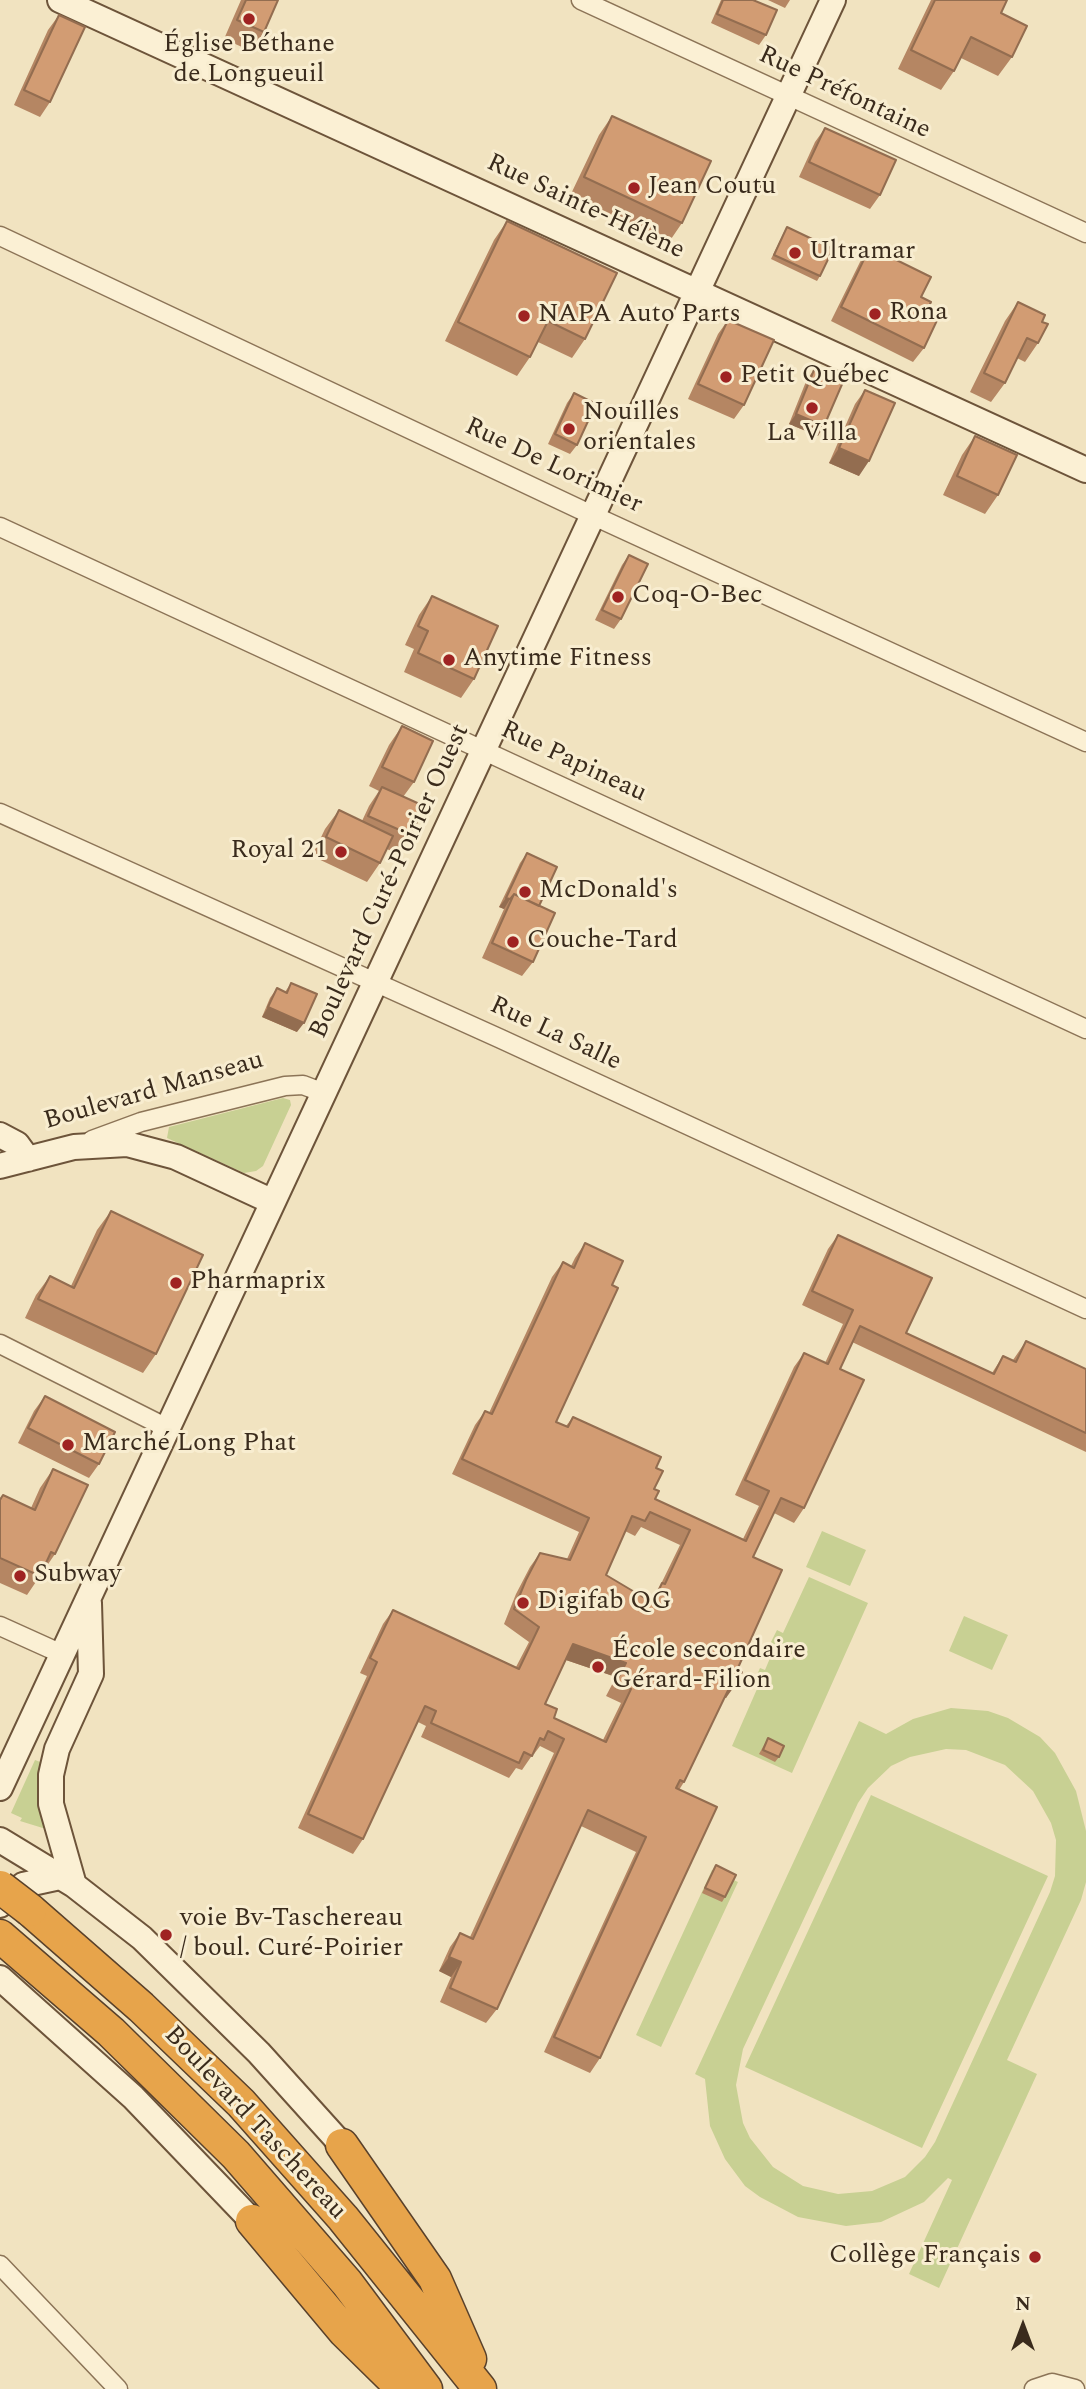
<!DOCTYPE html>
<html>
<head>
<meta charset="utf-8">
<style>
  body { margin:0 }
  #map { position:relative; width:1086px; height:2389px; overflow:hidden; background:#f1e3c0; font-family:Spectral,serif }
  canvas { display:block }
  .north { position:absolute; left:988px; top:2291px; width:70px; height:70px; -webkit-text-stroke:5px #f8edd0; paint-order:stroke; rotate:0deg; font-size:19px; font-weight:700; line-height:28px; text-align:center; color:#3a2b1c }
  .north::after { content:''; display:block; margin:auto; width:24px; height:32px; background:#3a2b1c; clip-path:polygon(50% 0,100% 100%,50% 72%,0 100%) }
</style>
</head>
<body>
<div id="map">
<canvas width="1086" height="2389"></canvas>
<div class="north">N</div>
</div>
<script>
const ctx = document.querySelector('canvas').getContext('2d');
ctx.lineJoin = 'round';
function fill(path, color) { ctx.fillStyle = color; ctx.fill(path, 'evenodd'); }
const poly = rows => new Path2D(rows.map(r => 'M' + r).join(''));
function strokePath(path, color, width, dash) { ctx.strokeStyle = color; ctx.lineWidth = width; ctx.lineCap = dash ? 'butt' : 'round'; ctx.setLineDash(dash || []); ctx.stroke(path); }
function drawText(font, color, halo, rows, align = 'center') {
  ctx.font = font + ' Spectral,serif'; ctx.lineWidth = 6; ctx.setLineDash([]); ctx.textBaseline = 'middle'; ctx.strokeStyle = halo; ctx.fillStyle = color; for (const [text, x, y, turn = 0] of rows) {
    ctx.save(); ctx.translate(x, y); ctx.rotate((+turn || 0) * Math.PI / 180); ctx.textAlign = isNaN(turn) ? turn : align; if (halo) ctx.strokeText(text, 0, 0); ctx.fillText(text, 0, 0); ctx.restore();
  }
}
const green = poly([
  [283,1098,290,1100,291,1105,263,1166,256,1171,244,1173,167,1138,169,1127],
  [822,1531,866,1550,850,1586,806,1567],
  [809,1577,868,1603,792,1773,732,1746,757,1689,752,1686,760,1668,765,1670,773,1651,768,1648,777,1630,783,1633],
  [964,1616,1008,1635,992,1670,949,1651],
  [951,1708,988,1711,1008,1718,1040,1737,1055,1753,1076,1791,1086,1831,1086,1882,1081,1900,1007,2060,1037,2074,939,2288,909,2274,952,2180,948,2178,924,2202,881,2222,846,2226,798,2217,760,2197,745,2186,725,2159,710,2126,705,2079,695,2074,859,1721,886,1734,913,1719],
  [946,1749,966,1750,1005,1765,1033,1791,1051,1823,1056,1840,1055,1876,1050,1892,935,2142,925,2157,905,2177,872,2191,838,2194,803,2186,773,2167,750,2138,743,2123,736,2085,743,2049,858,1803,868,1788,891,1766,910,1757],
  [35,1760,43,1763,40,1804,46,1829,20,1821,22,1818,11,1813],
  [871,1795,1048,1876,922,2148,745,2067],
  [712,1870,738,1882,661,2047,636,2035]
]);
const street = poly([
  [581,0,1086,233],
  [0,236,594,516,1086,742],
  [0,527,1086,1029],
  [0,813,501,1039,1086,1309],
  [92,1140,141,1122,285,1086,303,1085,324,1093],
  [0,1344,167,1428],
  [0,1626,62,1654],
  [0,2265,118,2389],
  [1034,2389,1052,2383,1075,2389]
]);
const secondary = poly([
  [60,0,1086,470],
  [0,1135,17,1144,28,1159],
  [0,1166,74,1147,127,1144,176,1157,273,1202],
  [0,1788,833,0],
  [0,1840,74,1885,142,1938,259,2053,342,2145],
  [74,1885,51,1804,51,1775,57,1749,91,1674,89,1603],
  [0,1905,23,1885,60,1877],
  [0,1978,133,2097,252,2221]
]);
const highway = poly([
  [30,1910,141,2007,241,2103,343,2218,480,2389],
  [0,1936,111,2032,236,2155,347,2283,426,2389],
  [342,2145,435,2279,470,2359],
  [252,2221,344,2331,403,2389]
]);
const highwayBridge = poly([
  [0,1887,30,1910]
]);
const wall = poly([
  [241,0,278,0,264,32,251,51,224,39],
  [721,0,753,0,766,35,759,45,711,23],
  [768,0,790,0,785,8],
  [931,0,1007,0,1001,13,1012,57,998,76,961,58,954,71,941,90,898,69],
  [59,15,50,102,40,117,14,105,48,30],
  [612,116,682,223,669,242,570,196,599,135],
  [825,128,880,195,870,209,799,177,815,142],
  [507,221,585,339,572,358,538,342,530,357,517,376,445,341,494,240],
  [787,227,820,276,817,281,771,259,784,232],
  [870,247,921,297,928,308,924,348,913,362,831,321,860,262],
  [1018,302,1042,322,1038,343,1025,362,1017,358,1005,383,991,402,970,392,1005,321],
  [728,320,744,405,734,419,688,399,718,334],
  [814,370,818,436,789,424,807,379],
  [865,390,859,476,829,463,855,404],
  [574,393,577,445,570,454,548,444,567,403],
  [975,436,998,495,985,514,943,495,962,455],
  [629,555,621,619,614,629,595,620,622,565],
  [432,596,474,679,461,698,404,672,414,649,405,645,419,615],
  [402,726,414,782,403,797,411,835,397,854,387,849,380,863,367,882,312,856,325,829,339,810,362,821,369,806,379,791,369,786,389,745],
  [527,853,539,906,533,962,522,976,482,958,504,909,499,907,520,863],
  [291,983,297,1032,262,1017,270,998,277,988,285,992],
  [111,1211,156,1354,143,1373,25,1318,36,1295,50,1276,71,1286,97,1230],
  [838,1235,906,1333,992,1373,1003,1356,1013,1360,1026,1341,1086,1369,1086,1452,852,1342,840,1369,804,1508,794,1523,774,1513,753,1557,737,1670,726,1698,724,1698,684,1782,679,1790,600,2058,590,2073,544,2052,636,1852,581,1826,497,2009,486,2023,440,2002,451,1977,439,1971,450,1947,460,1933,470,1937,554,1753,540,1746,534,1754,533,1754,522,1770,516,1768,509,1778,421,1737,426,1726,418,1722,363,1839,353,1854,298,1828,367,1676,360,1673,383,1624,393,1610,516,1667,529,1642,504,1624,516,1594,530,1567,540,1553,567,1559,579,1532,452,1474,475,1425,485,1411,489,1413,552,1277,563,1262,571,1266,575,1258,585,1243,612,1285,556,1422,566,1426,573,1417,656,1468,654,1489,655,1499,743,1539,759,1506,735,1495,794,1367,804,1353,825,1363,843,1324,802,1305,828,1249],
  [641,1527,680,1545,661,1584,650,1601,606,1575,625,1531,635,1536],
  [566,1660,616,1677,606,1696,621,1703,603,1740,554,1718,545,1704],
  [45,1396,99,1464,89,1478,18,1443,34,1411],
  [53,1469,55,1554,27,1595,0,1583,0,1498,3,1495,31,1508,40,1488],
  [768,1738,779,1757,775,1762,759,1754],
  [716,1865,725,1897,722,1902,702,1893]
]);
const shadedWall = poly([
  [796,414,824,426,818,436,789,424],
  [839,448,869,461,859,476,829,463],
  [506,898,510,899,504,909,499,907],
  [268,1007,304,1023,297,1032,262,1017],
  [573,1644,626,1663,616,1677,563,1659],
  [732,1682,736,1684,726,1698,722,1697],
  [449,1957,461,1962,451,1977,439,1971]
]);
const building = poly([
  [246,0,278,0,264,32,237,20,246,0],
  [723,0,753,0,777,10,766,35,717,14,723,0],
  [935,0,1007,0,1001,13,1027,26,1012,57,971,37,954,71,911,50,935,0],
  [59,15,85,27,50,102,24,90,59,15],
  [612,116,711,161,682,223,584,177,612,116],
  [825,128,896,160,880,195,809,162,825,128],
  [507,221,617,273,585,339,548,321,530,357,458,322,507,221],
  [787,227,833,249,820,276,774,255,787,227],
  [870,247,931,277,921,297,931,302,928,308,940,314,924,348,841,307,870,247],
  [1018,302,1045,315,1042,322,1048,324,1038,343,1027,338,1005,383,984,373,1018,302],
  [728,320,774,340,744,405,698,384,728,320],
  [814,370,843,382,824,426,796,414,814,370],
  [865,390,895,403,869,461,839,448,865,390],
  [574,393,596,404,577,445,555,434,574,393],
  [975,436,1017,455,998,495,957,476,975,436],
  [629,555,648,564,621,619,602,610,629,555],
  [432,596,498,626,474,679,418,653,428,631,418,626,432,596],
  [402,726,433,741,414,782,382,767,402,726],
  [382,787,424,806,411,835,368,816,382,787],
  [339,810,393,836,380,863,326,837,339,810],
  [527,853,557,867,539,906,514,894,510,899,506,898,527,853],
  [514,894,555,913,533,962,492,943,514,894],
  [291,983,317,994,304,1023,268,1007,277,988,287,993,291,983],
  [111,1211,203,1255,156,1354,38,1299,50,1276,74,1288,111,1211],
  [838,1235,932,1278,906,1333,994,1374,1003,1356,1016,1362,1026,1341,1086,1369,1086,1433,860,1326,840,1369,864,1380,804,1508,781,1498,753,1557,782,1570,737,1670,742,1672,736,1684,732,1682,684,1782,680,1780,676,1788,717,1807,600,2058,554,2037,646,1837,588,1810,497,2009,450,1988,461,1962,449,1957,460,1933,473,1939,564,1739,548,1731,544,1740,540,1738,532,1756,524,1752,519,1763,431,1723,436,1711,425,1706,363,1839,308,1814,377,1662,370,1658,393,1610,519,1669,539,1627,514,1609,526,1580,540,1553,570,1560,589,1518,462,1459,485,1411,492,1414,563,1262,574,1268,585,1243,623,1261,612,1285,618,1288,556,1422,568,1427,573,1417,661,1457,656,1468,663,1471,654,1489,659,1491,655,1499,746,1541,769,1491,745,1480,804,1353,828,1364,853,1310,812,1291,838,1235],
  [650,1512,690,1530,665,1584,662,1583,653,1603,606,1575,632,1516,645,1521,650,1512],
  [573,1644,626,1663,616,1682,631,1689,606,1742,554,1718,557,1709,545,1704,573,1644],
  [45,1396,115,1432,99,1464,28,1428,45,1396],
  [53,1469,88,1485,55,1554,51,1552,40,1576,0,1558,0,1500,3,1495,35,1510,53,1469],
  [768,1738,784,1746,779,1757,763,1750,768,1738],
  [716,1865,736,1875,725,1897,705,1888,716,1865]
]);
const markers = [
  [249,19,7,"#9f2322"],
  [634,188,7,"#9f2322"],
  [795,253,7,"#9f2322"],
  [875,314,7,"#9f2322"],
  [524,316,7,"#9f2322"],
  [726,377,7,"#9f2322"],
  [812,408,7,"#9f2322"],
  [569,429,7,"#9f2322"],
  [618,597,7,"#9f2322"],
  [449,660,7,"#9f2322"],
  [341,852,7,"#9f2322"],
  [525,892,7,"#9f2322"],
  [513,942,7,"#9f2322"],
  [176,1283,7,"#9f2322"],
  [68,1445,7,"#9f2322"],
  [20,1576,7,"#9f2322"],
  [523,1603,7,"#9f2322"],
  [598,1667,7,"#9f2322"],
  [166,1935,7,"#9f2322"],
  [1035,2257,7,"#9f2322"]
];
const poiNames = [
  ["Église Béthane",249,46,"center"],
  ["de Longueuil",249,76,"center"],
  ["Jean Coutu",648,188],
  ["Ultramar",809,253],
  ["Rona",889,314],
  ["NAPA Auto Parts",538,316],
  ["Petit Québec",740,377],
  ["Nouilles",583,414],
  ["orientales",583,444],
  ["La Villa",812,435,"center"],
  ["Coq-O-Bec",632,597],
  ["Anytime Fitness",463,660],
  ["Royal 21",327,852,"right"],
  ["McDonald's",539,892],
  ["Couche-Tard",527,942],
  ["Pharmaprix",190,1283],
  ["Marché Long Phat",82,1445],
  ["Subway",34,1576],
  ["Digifab QG",537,1603],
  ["École secondaire",612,1652],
  ["Gérard-Filion",612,1682],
  ["voie Bv-Taschereau",180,1920],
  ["/ boul. Curé-Poirier",180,1950],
  ["Collège Français",1021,2257,"right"]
];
const streetNames = [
  ["Rue Préfontaine",844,94,25],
  ["Rue Sainte-Hélène",585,208,25],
  ["Rue De Lorimier",553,467,25],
  ["Rue Papineau",573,763,25],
  ["Boulevard Curé-Poirier Ouest",391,882,-65],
  ["Rue La Salle",555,1035,25],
  ["Boulevard Manseau",154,1092,-16],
  ["Boulevard Taschereau",254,2124,47]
];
fill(green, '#c8d093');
strokePath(street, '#8c7457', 21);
strokePath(secondary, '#6d543a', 28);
strokePath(highway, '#59412b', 35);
strokePath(street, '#fbf0d4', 18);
strokePath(secondary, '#fbf0d4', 24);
strokePath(highway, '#e7a44b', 32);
strokePath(highwayBridge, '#59412b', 35, []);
strokePath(highwayBridge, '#e7a44b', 32);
fill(wall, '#b58663');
fill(shadedWall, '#936d50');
fill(building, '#d29c73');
strokePath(building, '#936d50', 2);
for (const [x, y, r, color] of markers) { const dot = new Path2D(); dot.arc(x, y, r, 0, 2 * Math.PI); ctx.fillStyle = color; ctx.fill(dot); strokePath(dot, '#f8edd0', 2.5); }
drawText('26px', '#3a2b1c', '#f8edd0', poiNames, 'left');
drawText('26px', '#3a2b1c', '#f8edd0', streetNames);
</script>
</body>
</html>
